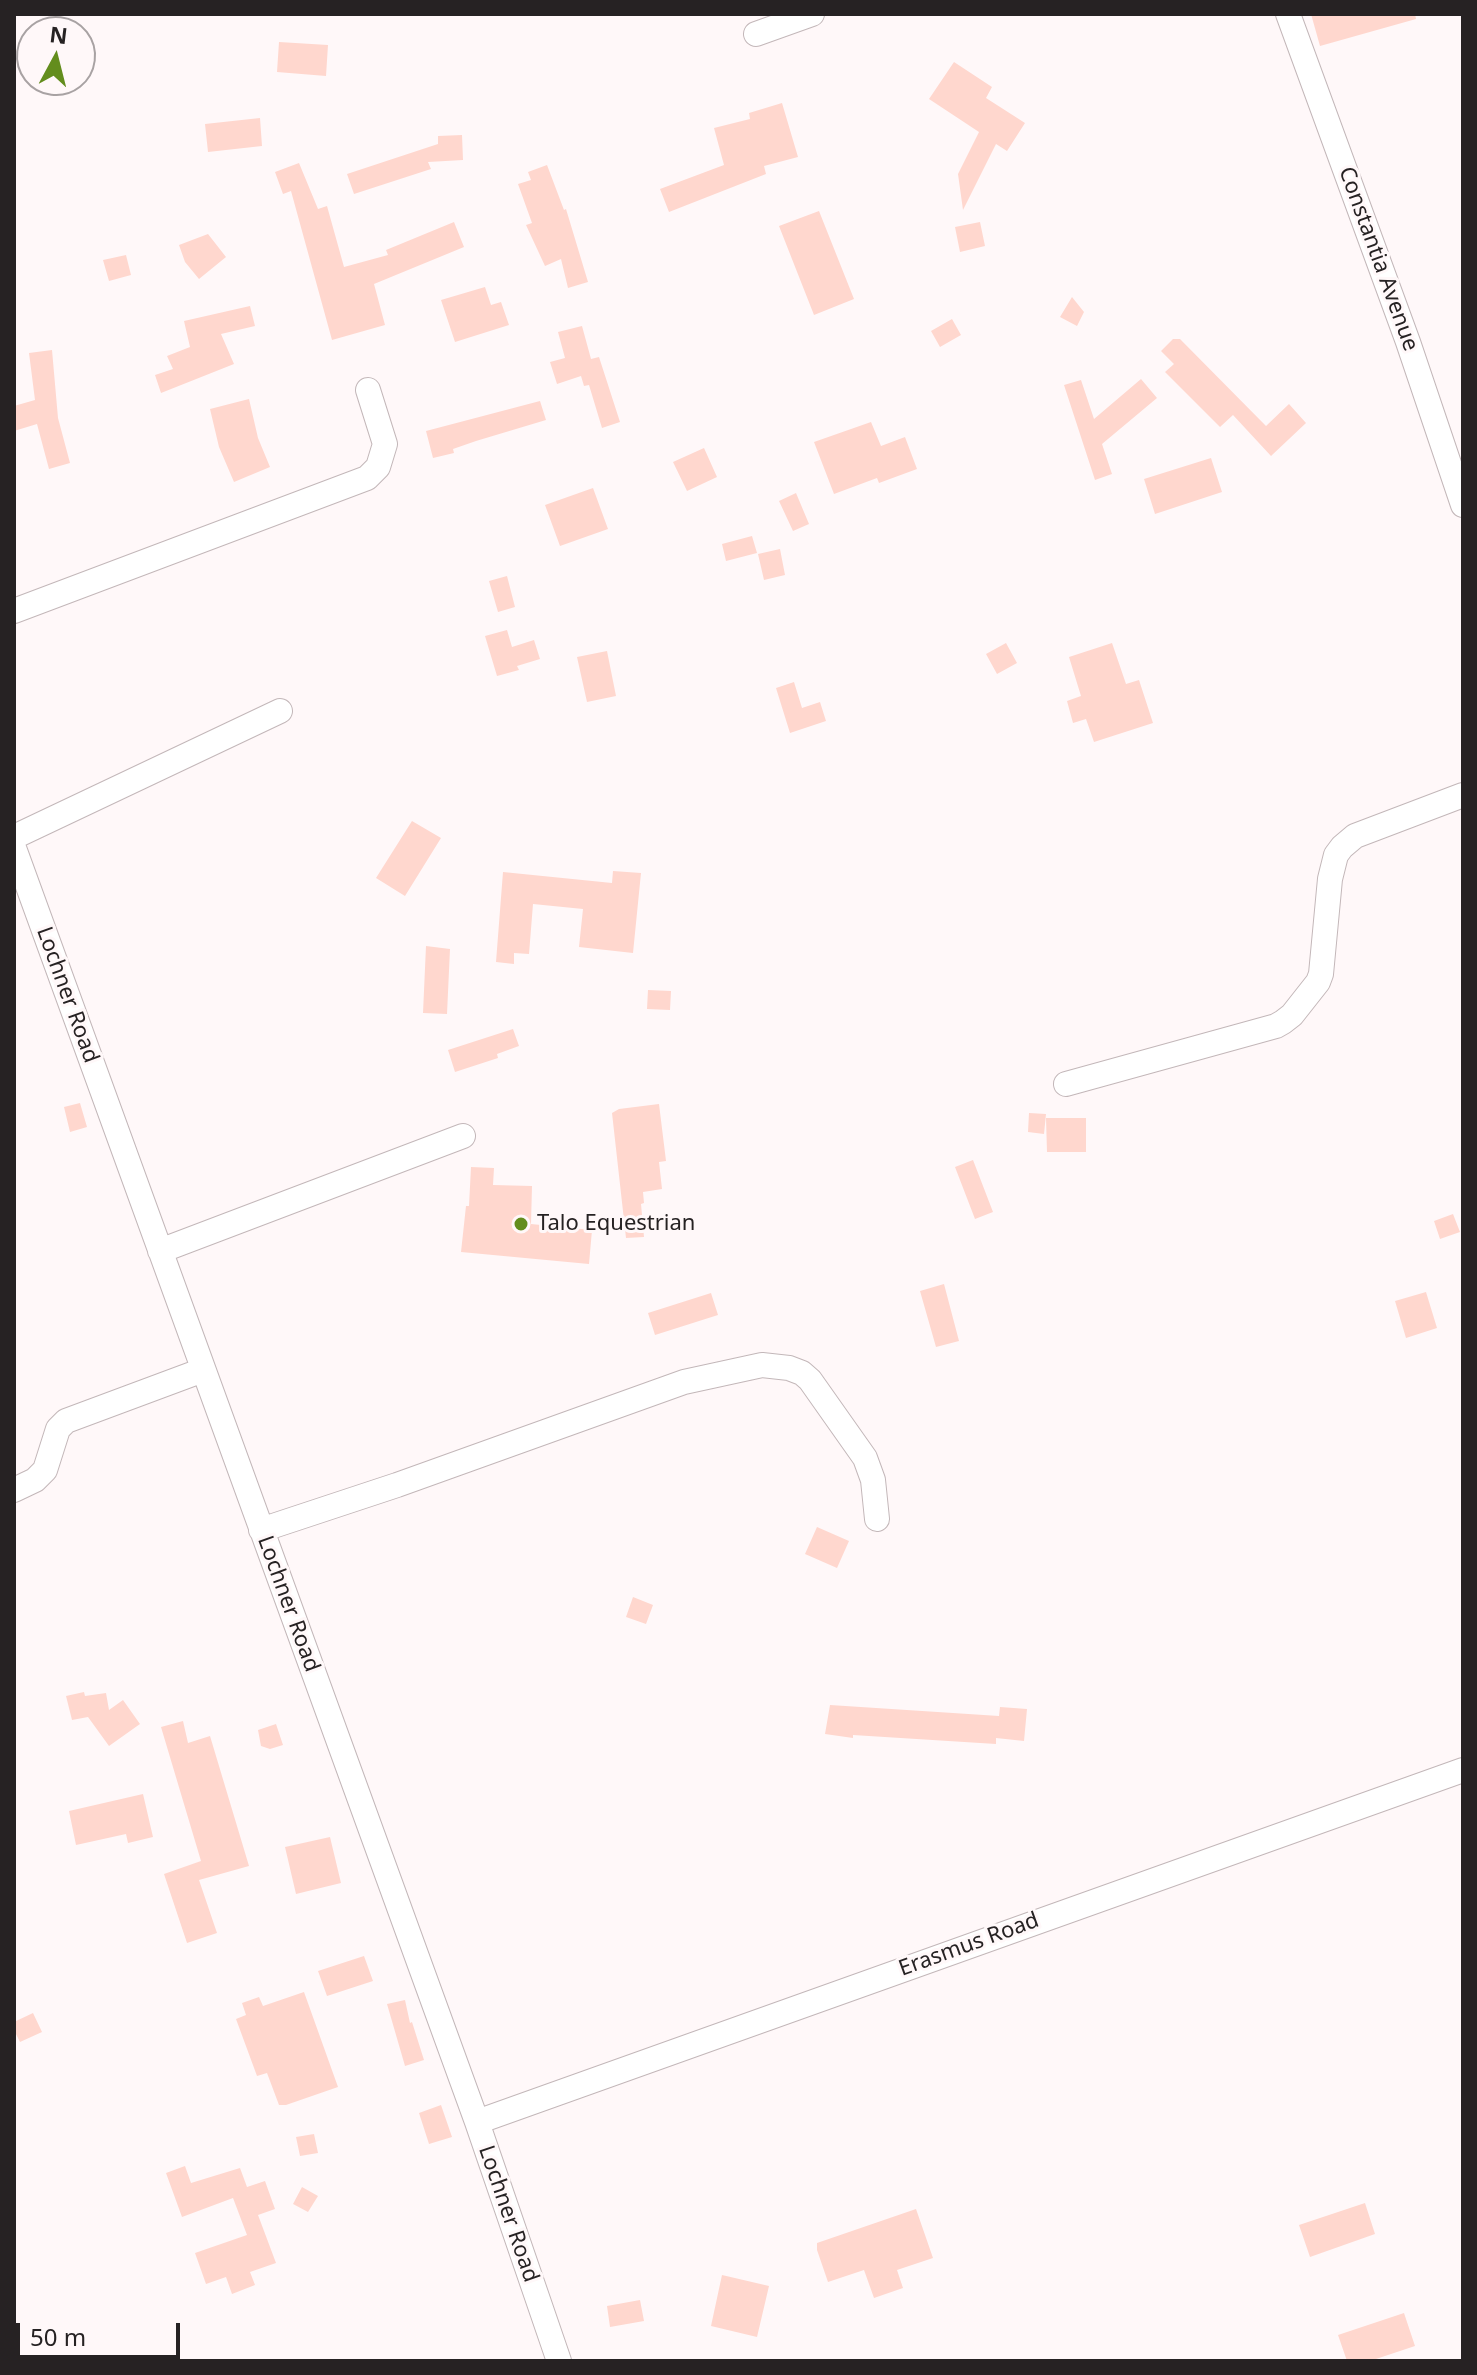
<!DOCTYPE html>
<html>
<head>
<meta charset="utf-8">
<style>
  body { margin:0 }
  #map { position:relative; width:1477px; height:2375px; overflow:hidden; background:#fff8f9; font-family:"Noto Sans",sans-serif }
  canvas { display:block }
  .frame { position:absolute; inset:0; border:16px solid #262223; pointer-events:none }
  .north { position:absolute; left:16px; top:16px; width:80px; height:80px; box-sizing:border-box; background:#fff8f9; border:2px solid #a8a2a3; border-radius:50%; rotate:7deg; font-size:22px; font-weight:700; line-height:32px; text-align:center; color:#262223 }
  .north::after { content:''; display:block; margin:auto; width:28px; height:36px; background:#638d1d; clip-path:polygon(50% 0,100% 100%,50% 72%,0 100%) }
  .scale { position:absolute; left:16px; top:2323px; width:164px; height:36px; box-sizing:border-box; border:4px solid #262223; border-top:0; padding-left:10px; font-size:24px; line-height:28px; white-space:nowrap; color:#262223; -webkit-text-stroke:6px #fff8f9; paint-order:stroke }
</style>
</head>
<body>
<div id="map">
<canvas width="1477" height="2375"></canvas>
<div class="frame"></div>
<div class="north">N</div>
<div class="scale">50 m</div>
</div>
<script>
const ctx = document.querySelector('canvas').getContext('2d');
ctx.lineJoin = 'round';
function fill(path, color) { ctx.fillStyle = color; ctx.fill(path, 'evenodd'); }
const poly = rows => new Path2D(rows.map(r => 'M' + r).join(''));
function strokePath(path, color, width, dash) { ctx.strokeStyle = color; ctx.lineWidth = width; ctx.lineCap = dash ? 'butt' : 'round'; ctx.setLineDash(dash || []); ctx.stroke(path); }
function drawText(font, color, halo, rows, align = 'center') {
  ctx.font = font + ' "Noto Sans",sans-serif'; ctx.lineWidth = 6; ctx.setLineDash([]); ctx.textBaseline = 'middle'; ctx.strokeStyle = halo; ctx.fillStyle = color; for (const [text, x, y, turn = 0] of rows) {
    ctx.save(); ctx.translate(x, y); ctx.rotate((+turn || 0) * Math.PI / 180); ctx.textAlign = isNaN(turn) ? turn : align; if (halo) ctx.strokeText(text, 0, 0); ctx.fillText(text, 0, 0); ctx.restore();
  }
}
const building = poly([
  [1311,14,1415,14,1416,19,1320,46],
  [279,42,328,45,326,76,277,72],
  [954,62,992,87,986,98,1025,123,1007,151,996,144,963,210,958,174,979,132,929,99],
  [782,103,798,157,764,166,766,174,669,212,660,189,724,165,714,128,750,119,749,113],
  [260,118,262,146,208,152,205,124],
  [462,135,463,160,428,162,431,169,354,194,347,174,438,144,438,136],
  [299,163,318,209,327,206,344,267,388,255,386,250,454,222,464,247,374,284,385,325,332,340,291,191,283,194,275,172],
  [547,165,564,210,566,209,588,282,568,288,561,259,545,266,526,225,532,223,518,184,531,180,528,172],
  [819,211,854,299,814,315,779,226],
  [980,222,985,246,960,252,955,227],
  [208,234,226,257,199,279,185,262,179,245],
  [126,255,131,275,109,281,103,260],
  [485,287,491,305,501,302,509,325,455,342,441,300],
  [1072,297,1084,312,1077,326,1060,317],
  [250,306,255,326,221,334,234,364,161,393,155,375,173,369,167,356,190,347,184,321],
  [952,319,961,335,940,347,931,331],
  [582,326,591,359,599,357,620,422,602,428,589,385,584,386,581,376,557,384,550,362,565,358,558,332],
  [1173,339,1180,339,1266,426,1289,404,1306,423,1271,456,1233,415,1220,427,1165,372,1174,364,1161,351],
  [52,350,58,418,70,463,49,469,37,424,14,431,14,406,35,400,29,353],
  [1141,379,1157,398,1102,444,1112,474,1095,480,1064,385,1081,380,1094,419],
  [249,399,258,438,270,467,234,482,219,447,210,409],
  [540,401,546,420,476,441,453,449,454,453,433,458,426,431],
  [871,422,881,446,905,437,917,469,879,483,877,478,834,494,814,442],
  [704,448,717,477,687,491,673,462],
  [1211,458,1222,492,1155,514,1144,479],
  [593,488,608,529,560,546,545,505],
  [796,493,809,524,793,531,779,501],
  [752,536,757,553,726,561,722,544],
  [780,549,785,575,764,580,758,554],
  [507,576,515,607,498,612,489,581],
  [507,630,512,647,534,640,540,659,517,666,519,670,497,676,485,636],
  [1006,643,1017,663,997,674,986,654],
  [1112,643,1126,684,1139,680,1153,723,1094,742,1086,719,1073,723,1067,701,1081,696,1069,657],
  [607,651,616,696,587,702,577,657],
  [794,682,802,708,820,702,826,721,790,733,776,688],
  [412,821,441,838,405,896,376,878],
  [613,871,641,873,633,953,579,947,583,909,533,904,529,954,514,953,514,964,496,962,503,872,612,883],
  [426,946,450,949,447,1014,423,1013],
  [648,990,671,991,670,1010,647,1009],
  [513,1029,519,1046,497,1054,498,1058,455,1072,448,1050],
  [80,1103,87,1127,70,1132,64,1107],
  [659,1104,666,1161,659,1162,662,1189,643,1192,644,1203,641,1204,644,1237,626,1238,612,1113,619,1109],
  [1029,1113,1046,1114,1044,1134,1028,1132],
  [1046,1118,1086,1118,1086,1152,1047,1152],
  [973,1160,993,1212,975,1219,955,1167],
  [471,1167,494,1168,493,1185,532,1186,531,1224,592,1230,589,1264,461,1252,466,1206,469,1206],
  [1453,1214,1460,1232,1440,1239,1434,1221],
  [944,1284,959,1341,936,1347,920,1291],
  [1426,1292,1437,1328,1406,1338,1395,1301],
  [711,1293,718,1315,655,1335,648,1313],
  [817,1527,849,1541,837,1568,805,1554],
  [633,1597,653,1605,646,1624,626,1617],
  [84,1692,85,1696,106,1693,109,1710,123,1700,140,1724,109,1746,88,1717,72,1720,66,1696],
  [830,1705,999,1716,1000,1707,1027,1709,1024,1741,996,1738,996,1744,853,1735,853,1738,825,1734],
  [183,1721,188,1743,210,1736,249,1866,199,1880,217,1933,187,1943,164,1874,201,1861,161,1727],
  [276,1724,283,1745,270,1749,261,1746,258,1730],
  [143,1794,153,1837,128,1843,126,1834,76,1845,69,1811],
  [330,1837,341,1883,296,1894,285,1847],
  [364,1956,373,1981,327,1996,318,1971],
  [304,1992,338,2087,286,2105,279,2105,267,2073,257,2076,236,2019,246,2015,242,2003,259,1997,263,2006],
  [405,2000,410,2023,412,2022,424,2060,405,2066,387,2004],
  [33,2013,42,2032,20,2042,14,2030,14,2022],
  [441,2105,452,2137,429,2144,419,2113],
  [314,2134,318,2153,300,2156,296,2137],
  [185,2166,191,2183,240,2168,247,2187,265,2181,275,2209,258,2215,276,2263,250,2272,255,2285,232,2294,226,2277,206,2284,195,2253,247,2235,233,2198,182,2217,166,2173],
  [302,2187,318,2196,308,2212,293,2204],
  [1365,2203,1375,2234,1310,2257,1299,2225],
  [916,2209,933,2258,897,2270,903,2288,874,2298,864,2270,828,2282,817,2250,817,2243],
  [722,2275,769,2286,757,2337,711,2326],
  [640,2300,644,2321,610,2327,607,2306],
  [1404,2313,1415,2346,1370,2361,1347,2361,1338,2335]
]);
const minor = poly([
  [1288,14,1408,342,1463,505],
  [756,34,812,14],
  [14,611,367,478,378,467,385,444,368,390],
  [14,837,280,711],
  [14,848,477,2122,559,2361],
  [1066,1084,1276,1026,1283,1022,1292,1015,1318,982,1321,974,1330,879,1336,855,1342,847,1355,836,1463,795],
  [160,1251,463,1136],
  [14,1490,35,1480,45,1470,58,1429,66,1421,203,1370],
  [261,1530,397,1485,684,1382,762,1365,789,1368,802,1373,810,1380,865,1458,873,1480,877,1519],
  [477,2122,1463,1770]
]);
const markers = [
  [521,1224,8,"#638d1d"]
];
const streetNames = [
  ["Constantia Avenue",1378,259,70],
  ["Lochner Road",67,995,70],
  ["Lochner Road",288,1604,70],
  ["Erasmus Road",969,1945,-20],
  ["Lochner Road",508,2214,71]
];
const poiNames = [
  ["Talo Equestrian",537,1224]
];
fill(building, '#ffd7ce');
strokePath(minor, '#c3b7b9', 26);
strokePath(minor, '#fff', 24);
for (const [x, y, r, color] of markers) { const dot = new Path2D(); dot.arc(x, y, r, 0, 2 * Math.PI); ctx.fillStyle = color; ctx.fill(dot); strokePath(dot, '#fff8f9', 3); }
drawText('22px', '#262223', '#fff8f9', streetNames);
drawText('22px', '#262223', '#fff8f9', poiNames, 'left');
</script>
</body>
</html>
